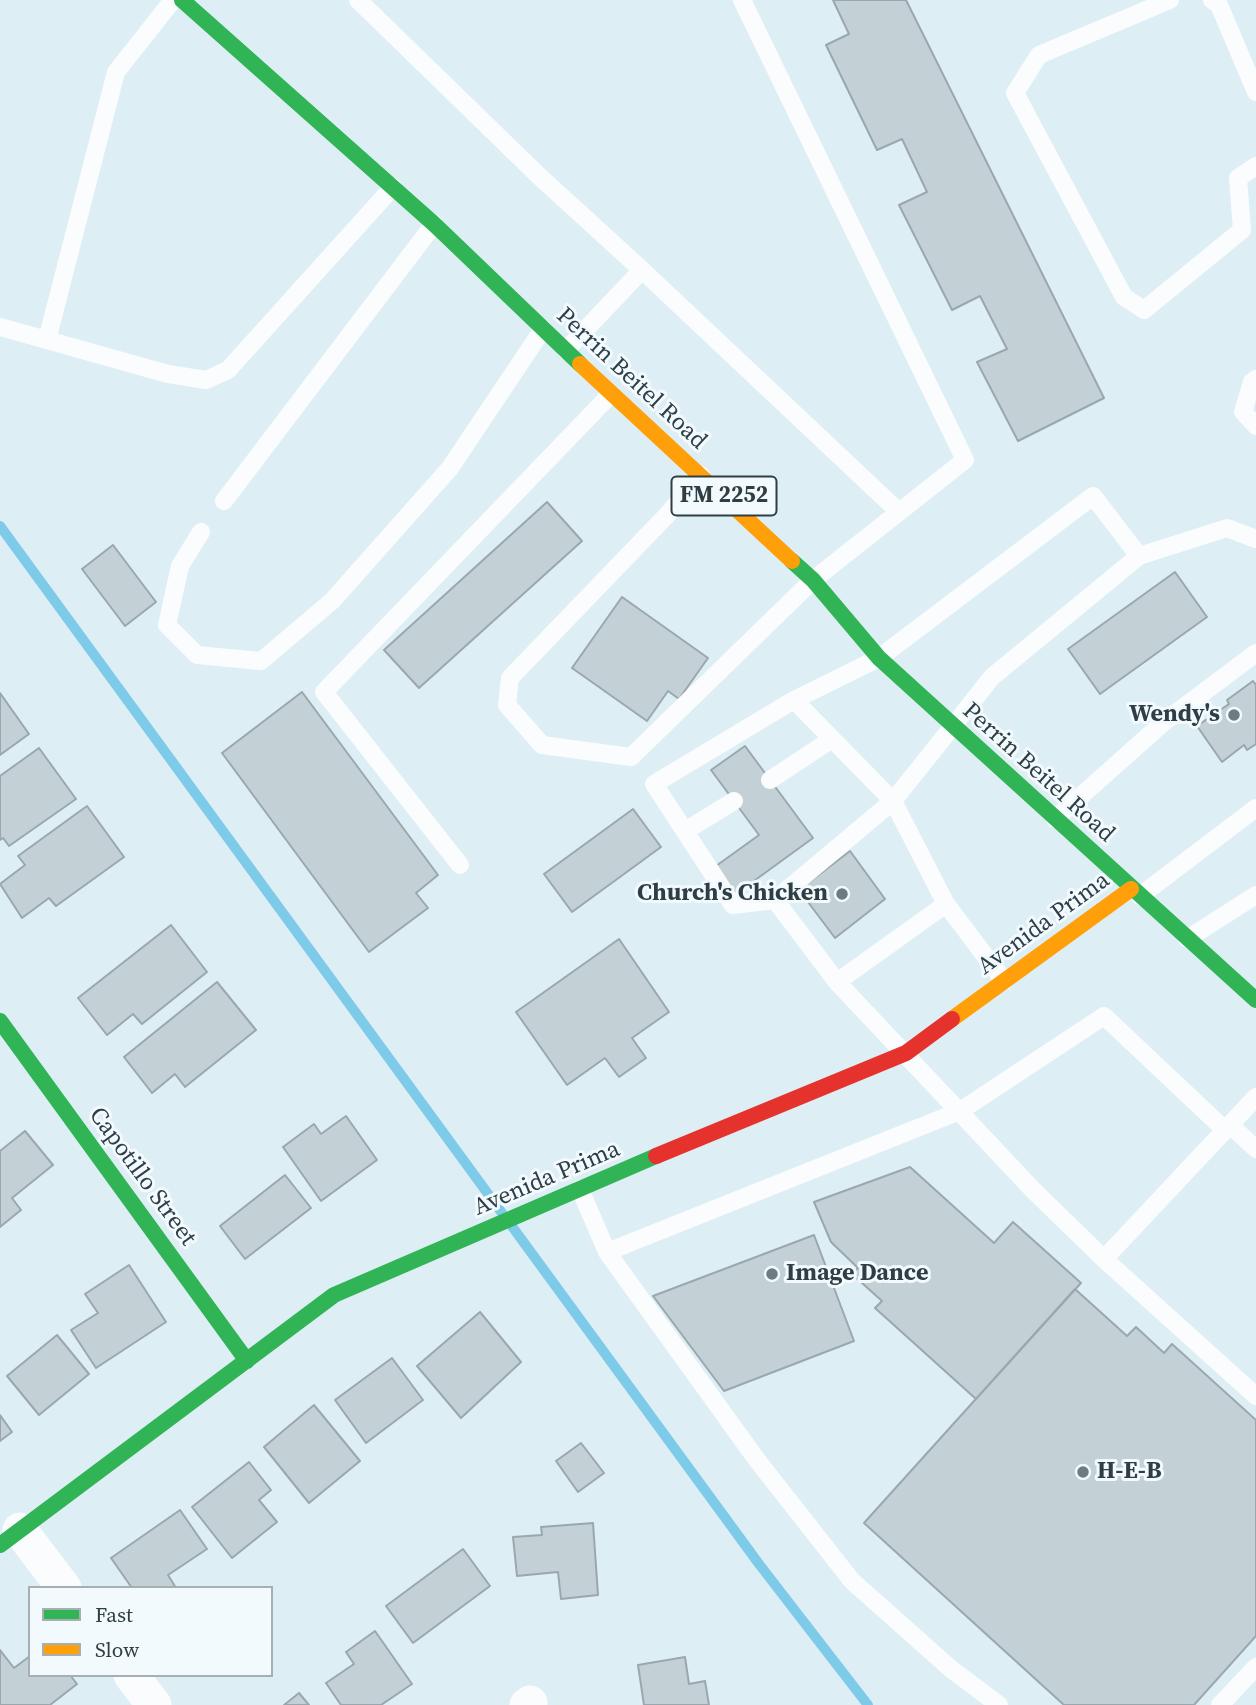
<!DOCTYPE html>
<html>
<head>
<meta charset="utf-8">
<style>
  body { margin:0 }
  #map { position:relative; width:1256px; height:1705px; overflow:hidden; background:#deeef5; font-family:"Source Serif 4",serif }
  canvas { display:block }
  .legend { position:absolute; left:28px; top:1586px; width:245px; height:91px; box-sizing:border-box; background:#f3fafe; border:2px solid #a5afb4; margin:0; padding:9px 12px; list-style:none; font-size:21px; color:#2f3e45 }
  .legend li { display:flex; align-items:center; gap:14px; height:35px }
  .legend b { width:35px; border:2px solid #a5afb4 }
</style>
</head>
<body>
<div id="map">
<canvas width="1256" height="1705"></canvas>
<ul class="legend">
<li><b style="height:9px;background:#30b455"></b>Fast</li>
<li><b style="height:9px;background:#ff9f0a"></b>Slow</li>
</ul>
</div>
<script>
const ctx = document.querySelector('canvas').getContext('2d');
ctx.lineJoin = 'round';
const poly = rows => new Path2D(rows.map(r => 'M' + r).join(''));
function strokePath(path, color, width, dash) { ctx.strokeStyle = color; ctx.lineWidth = width; ctx.lineCap = dash ? 'butt' : 'round'; ctx.setLineDash(dash || []); ctx.stroke(path); }
function fill(path, color) { ctx.fillStyle = color; ctx.fill(path, 'evenodd'); }
function drawText(font, color, halo, rows, align = 'center') {
  ctx.font = font + ' "Source Serif 4",serif'; ctx.lineWidth = 6; ctx.setLineDash([]); ctx.textBaseline = 'middle'; ctx.strokeStyle = halo; ctx.fillStyle = color; for (const [text, x, y, turn = 0] of rows) {
    ctx.save(); ctx.translate(x, y); ctx.rotate((+turn || 0) * Math.PI / 180); ctx.textAlign = isNaN(turn) ? turn : align; if (halo) ctx.strokeText(text, 0, 0); ctx.fillText(text, 0, 0); ctx.restore();
  }
}
const stream = poly([
  [0,526,502,1213],
  [511,1225,759,1564,868,1705]
]);
const building = poly([
  [833,0,906,0,1104,398,1018,441,977,362,1007,349,980,296,952,310,899,205,927,192,902,139,877,150,826,45,849,34,833,0],
  [547,502,582,541,419,688,384,650,547,502],
  [113,545,156,602,125,626,82,569,113,545],
  [1175,572,1207,617,1100,694,1068,649,1175,572],
  [622,597,708,658,679,699,668,691,647,721,572,668,622,597],
  [1253,681,1256,685,1256,744,1247,750,1244,745,1222,762,1197,726,1229,704,1227,700,1253,681],
  [302,692,438,875,416,893,428,908,369,952,222,753,302,692],
  [0,693,29,734,0,755,0,693],
  [745,746,813,838,736,894,716,866,759,835,711,770,745,746],
  [39,748,76,799,9,846,3,838,0,840,0,776,39,748],
  [87,806,124,857,56,906,49,898,22,918,0,884,25,865,18,856,87,806],
  [633,809,661,847,572,912,544,874,633,809],
  [850,851,885,899,835,938,799,890,850,851],
  [171,925,207,972,142,1024,133,1014,107,1035,78,998,171,925],
  [619,939,669,1012,632,1038,646,1058,619,1077,605,1058,567,1085,516,1012,619,939],
  [217,982,256,1030,185,1087,175,1074,152,1093,124,1057,217,982],
  [346,1116,377,1160,321,1201,283,1147,314,1124,321,1134,346,1116],
  [25,1131,53,1165,12,1198,21,1210,0,1227,0,1151,25,1131],
  [910,1167,994,1243,1013,1222,1081,1283,976,1399,875,1308,882,1301,852,1274,858,1268,831,1242,814,1202,910,1167],
  [285,1175,311,1208,245,1259,220,1226,285,1175],
  [814,1235,854,1341,724,1391,653,1296,814,1235],
  [129,1265,166,1322,96,1368,71,1330,98,1313,85,1294,129,1265],
  [1075,1289,1127,1336,1136,1327,1164,1353,1172,1344,1256,1420,1256,1636,1194,1705,1064,1705,864,1523,1075,1289],
  [480,1312,521,1362,461,1418,417,1366,480,1312],
  [57,1335,89,1374,39,1415,7,1376,57,1335],
  [392,1358,423,1400,366,1443,335,1400,392,1358],
  [314,1405,360,1461,309,1503,264,1447,314,1405],
  [0,1415,12,1432,0,1441,0,1415],
  [581,1443,604,1473,578,1492,556,1461,581,1443],
  [249,1462,271,1490,259,1500,277,1522,232,1558,192,1507,249,1462],
  [180,1510,207,1549,168,1575,176,1588,132,1588,111,1558,180,1510],
  [593,1523,598,1595,561,1599,558,1572,517,1576,513,1537,542,1535,541,1527,593,1523],
  [463,1549,490,1586,413,1643,386,1606,463,1549],
  [375,1631,412,1684,381,1705,341,1705,326,1683,354,1664,346,1652,375,1631],
  [0,1650,14,1668,30,1656,30,1675,70,1675,77,1684,50,1705,0,1705,0,1650],
  [685,1657,689,1684,705,1681,709,1705,644,1705,638,1665,685,1657],
  [299,1693,309,1705,284,1705,299,1693]
]);
const lane = poly([
  [358,0,539,176,642,270],
  [1170,0,1039,55,1015,93,1124,297,1144,310,1242,230,1238,178,1256,166],
  [1212,0,1219,5,1256,92],
  [0,327,168,374,206,380,228,370,393,187],
  [47,340,116,72,173,0],
  [566,350,642,270,898,511],
  [1256,379,1252,382,1243,412,1256,426],
  [701,475,667,515,510,678,507,705,542,745,631,757,813,580,965,460,742,0],
  [224,501,434,224],
  [201,532,180,566,167,625,197,655,261,661,332,601,450,468,543,329],
  [770,780,832,739],
  [1055,819,1164,722,1256,653],
  [685,831,734,801],
  [460,865,324,692,611,394],
  [1140,896,1256,808],
  [775,900,893,801,794,700],
  [946,904,837,982,775,900,733,905,654,784,794,700,879,658,1093,496,1139,556],
  [1187,939,1256,895],
  [1004,981,946,904,893,801,992,677,1139,556,1227,528,1256,539],
  [837,982,1034,1191,1104,1259],
  [1256,1097,1104,1259,1256,1396],
  [1230,1125,1256,1149],
  [580,1189,607,1252,960,1111,1104,1016,1225,1130],
  [607,1252,757,1460,852,1581,951,1669,999,1705],
  [1220,1705,1256,1667]
]);
const street = poly([
  [20,1530,64,1588],
  [131,1675,154,1705],
  [527,1705,530,1703]
]);
const fast = poly([
  [182,0,434,224,580,364],
  [792,561,813,580,879,658,1256,1000],
  [0,1021,247,1361],
  [0,1545,334,1295,656,1156]
]);
const slow = poly([
  [580,364,792,561],
  [952,1019,1131,889]
]);
const jam = poly([
  [656,1156,906,1053,952,1019]
]);
const markers = [
  [1234,715,7,"#6c7c83"],
  [842,894,7,"#6c7c83"],
  [772,1274,7,"#6c7c83"],
  [1083,1472,7,"#6c7c83"]
];
const shields = [
  [724,496,105]
];
const shieldNames = [
  ["FM 2252",724,496]
];
const streetNames = [
  ["Perrin Beitel Road",631,379,43],
  ["Perrin Beitel Road",1038,773,42],
  ["Avenida Prima",1044,924,-36],
  ["Capotillo Street",142,1177,54],
  ["Avenida Prima",547,1179,-23]
];
const poiNames = [
  ["Wendy's",1220,715],
  ["Church's Chicken",828,894],
  ["Image Dance",786,1274,"left"],
  ["H-E-B",1097,1472,"left"]
];
strokePath(stream, '#7ecae9', 10);
fill(building, '#c3d1d7');
strokePath(building, '#9aa8ae', 2);
strokePath(lane, '#fafcfe', 18);
strokePath(street, '#fafcfe', 35);
strokePath(fast, '#30b455', 16);
strokePath(slow, '#ff9f0a', 16);
strokePath(jam, '#e5322d', 16);
for (const [x, y, r, color] of markers) { const dot = new Path2D(); dot.arc(x, y, r, 0, 2 * Math.PI); ctx.fillStyle = color; ctx.fill(dot); strokePath(dot, '#f3fafe', 2.5); }
for (const [x, y, w] of shields) { const box = new Path2D(); box.roundRect(x - w / 2, y - 19.5, w, 39, 5); ctx.fillStyle = '#f3fafe'; ctx.fill(box); strokePath(box, '#2f3e45', 2); }
drawText('bold 23px', '#2f3e45', null, shieldNames);
drawText('24px', '#2f3e45', '#f3fafe', streetNames);
drawText('bold 24px', '#2f3e45', '#f3fafe', poiNames, 'right');
</script>
</body>
</html>
